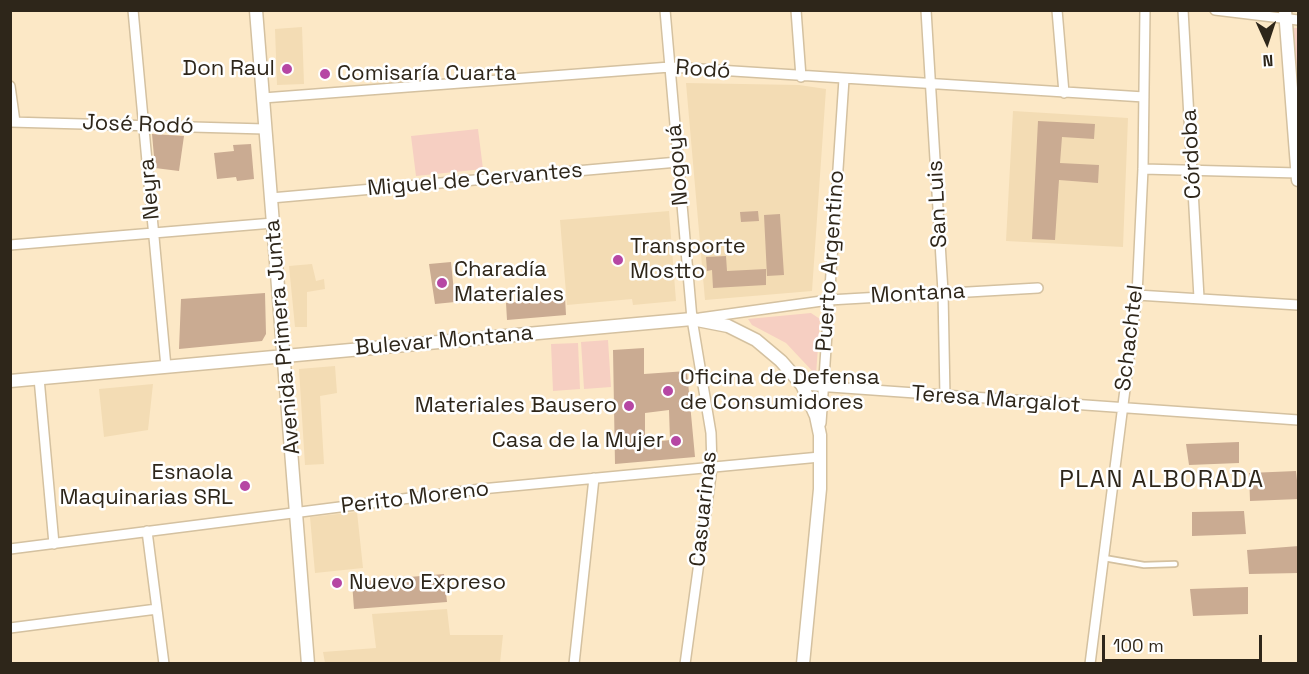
<!DOCTYPE html>
<html>
<head>
<meta charset="utf-8">
<style>
  body { margin:0 }
  #map { position:relative; width:1309px; height:674px; overflow:hidden; background:#fce8c6; font-family:"Space Grotesk",sans-serif }
  canvas { display:block }
  .frame { position:absolute; inset:0; border:12px solid #2e261a; pointer-events:none }
  .north { position:absolute; left:1237px; top:12px; width:60px; height:60px; -webkit-text-stroke:4px #fff; paint-order:stroke; rotate:177deg; font-size:16px; font-weight:700; line-height:24px; text-align:center; color:#2e261a }
  .north::after { content:''; display:block; margin:auto; width:21px; height:27px; background:#2e261a; clip-path:polygon(50% 0,100% 100%,50% 72%,0 100%) }
  .scale { position:absolute; left:1102px; top:635px; width:160px; height:27px; box-sizing:border-box; border:3px solid #2e261a; border-top:0; padding-left:8px; font-size:18px; line-height:21px; white-space:nowrap; color:#2e261a; -webkit-text-stroke:4px #fff; paint-order:stroke }
</style>
</head>
<body>
<div id="map">
<canvas width="1309" height="674"></canvas>
<div class="frame"></div>
<div class="north">N</div>
<div class="scale">100 m</div>
</div>
<script>
const ctx = document.querySelector('canvas').getContext('2d');
ctx.lineJoin = 'round';
function fill(path, color) { ctx.fillStyle = color; ctx.fill(path, 'evenodd'); }
const poly = rows => new Path2D(rows.map(r => 'M' + r).join(''));
function strokePath(path, color, width, dash) { ctx.strokeStyle = color; ctx.lineWidth = width; ctx.lineCap = dash ? 'butt' : 'round'; ctx.setLineDash(dash || []); ctx.stroke(path); }
function drawText(font, color, halo, rows, align = 'center') {
  ctx.font = font + ' "Space Grotesk",sans-serif'; ctx.lineWidth = 5; ctx.setLineDash([]); ctx.textBaseline = 'middle'; ctx.strokeStyle = halo; ctx.fillStyle = color; for (const [text, x, y, turn = 0] of rows) {
    ctx.save(); ctx.translate(x, y); ctx.rotate((+turn || 0) * Math.PI / 180); ctx.textAlign = isNaN(turn) ? turn : align; if (halo) ctx.strokeText(text, 0, 0); ctx.fillText(text, 0, 0); ctx.restore();
  }
}
const built = poly([
  [302,27,304,84,277,85,275,29],
  [686,83,799,85,826,89,812,291,705,300],
  [1013,111,1128,118,1123,247,1006,241],
  [669,211,676,301,633,305,632,299,567,305,560,220],
  [312,264,316,281,324,279,325,289,307,292,307,327,295,327,289,266],
  [335,366,337,393,320,396,324,464,305,465,299,369],
  [153,384,148,430,104,437,99,389],
  [357,512,363,568,315,573,310,517],
  [447,609,450,635,503,635,500,663,325,663,323,652,376,648,372,614]
]);
const green = poly([
  [1293,28,1298,28,1298,102],
  [478,129,483,169,416,176,411,136],
  [811,313,820,319,816,375,786,343,752,325,748,319],
  [608,340,611,387,584,389,581,342],
  [578,343,580,389,553,391,551,344]
]);
const building = poly([
  [1038,121,1095,124,1094,139,1062,137,1060,163,1099,165,1098,183,1059,180,1055,240,1032,239],
  [152,134,184,136,179,171,155,168],
  [251,144,254,179,237,181,236,177,217,179,214,153,234,151,233,145],
  [758,211,759,221,741,222,740,212],
  [780,214,784,275,767,276,764,215],
  [726,256,727,271,766,269,766,285,713,288,712,270,707,271,706,257],
  [451,262,455,302,435,304,429,264],
  [265,293,266,334,262,341,179,349,181,299],
  [565,297,566,315,507,320,506,303],
  [644,348,644,374,687,371,695,457,615,464,613,350],
  [669,410,670,440,645,443,645,413],
  [1239,442,1239,463,1189,465,1186,444],
  [1296,471,1299,499,1250,501,1249,473],
  [1244,511,1246,534,1192,536,1192,512],
  [1299,546,1299,573,1249,574,1247,550],
  [444,574,447,602,354,609,352,582],
  [1248,587,1248,614,1193,616,1190,589]
]);
const lane = poly([
  [1104,558,1144,565,1175,564]
]);
const street = poly([
  [133,10,166,367],
  [665,10,692,319,711,433,712,468,685,664],
  [796,10,801,77],
  [926,10,943,292,945,397],
  [1057,10,1064,93],
  [1183,10,1199,298],
  [1215,10,1298,20],
  [10,86,15,122],
  [263,98,670,67,1144,97],
  [10,122,265,129],
  [1143,169,1298,173],
  [271,198,678,162],
  [10,245,273,223],
  [1137,295,1298,305],
  [700,318,829,300,1038,288],
  [39,378,54,544],
  [802,385,1298,420],
  [821,423,844,79],
  [147,531,164,664],
  [10,549,481,489,820,457],
  [10,628,157,609],
  [574,664,594,478],
  [1090,664,1137,295,1143,169,1145,10]
]);
const secondary = poly([
  [256,10,308,664],
  [1285,10,1298,180],
  [10,381,692,319,728,326,756,340,781,361,802,385,816,416,820,435,820,489,803,664]
]);
const markers = [
  [287,69,6,"#b647a4"],
  [325,74,6,"#b647a4"],
  [618,260,6,"#b647a4"],
  [442,283,6,"#b647a4"],
  [668,391,6,"#b647a4"],
  [629,406,6,"#b647a4"],
  [676,441,6,"#b647a4"],
  [245,486,6,"#b647a4"],
  [337,583,6,"#b647a4"]
];
const poiNames = [
  ["Don Raul",275,69,"right"],
  ["Comisaría Cuarta",337,74],
  ["Transporte",630,247],
  ["Mostto",630,272],
  ["Charadía",454,270],
  ["Materiales",454,295],
  ["Oficina de Defensa",680,378],
  ["de Consumidores",680,403],
  ["Materiales Bausero",617,406,"right"],
  ["Casa de la Mujer",664,441,"right"],
  ["Esnaola",233,473,"right"],
  ["Maquinarias SRL",233,498,"right"],
  ["Nuevo Expreso",349,583]
];
const streetNames = [
  ["Rodó",703,70,4],
  ["José Rodó",138,125,2],
  ["Córdoba",1192,154,-93],
  ["Nogoyá",678,165,-95],
  ["Miguel de Cervantes",475,180,-5],
  ["Neyra",150,189,-95],
  ["San Luis",938,204,-93],
  ["Puerto Argentino",831,261,-86],
  ["Montana",918,294,-3],
  ["Avenida Primera Junta",283,337,-95],
  ["Schachtel",1130,338,-83],
  ["Bulevar Montana",444,341,-5],
  ["Teresa Margalot",996,400,4],
  ["Perito Moreno",415,498,-7],
  ["Casuarinas",704,509,-84]
];
const neighbourhoodNames = [
  ["PLAN ALBORADA",1162,480]
];
fill(built, '#f3dcb4');
fill(green, '#f6cfc2');
fill(building, '#caab92');
strokePath(lane, '#d4c1a0', 8);
strokePath(street, '#d4c1a0', 12);
strokePath(secondary, '#d4c1a0', 15);
strokePath(lane, '#fff', 4.5);
strokePath(street, '#fff', 9);
strokePath(secondary, '#fff', 12);
for (const [x, y, r, color] of markers) { const dot = new Path2D(); dot.arc(x, y, r, 0, 2 * Math.PI); ctx.fillStyle = color; ctx.fill(dot); strokePath(dot, '#fff', 2); }
drawText('22px', '#2e261a', '#fff', poiNames, 'left');
drawText('22px', '#2e261a', '#fff', streetNames);
ctx.letterSpacing = '1.5px';
drawText('24px', '#2e261a', '#fff', neighbourhoodNames);
ctx.letterSpacing = '0px';
</script>
</body>
</html>
